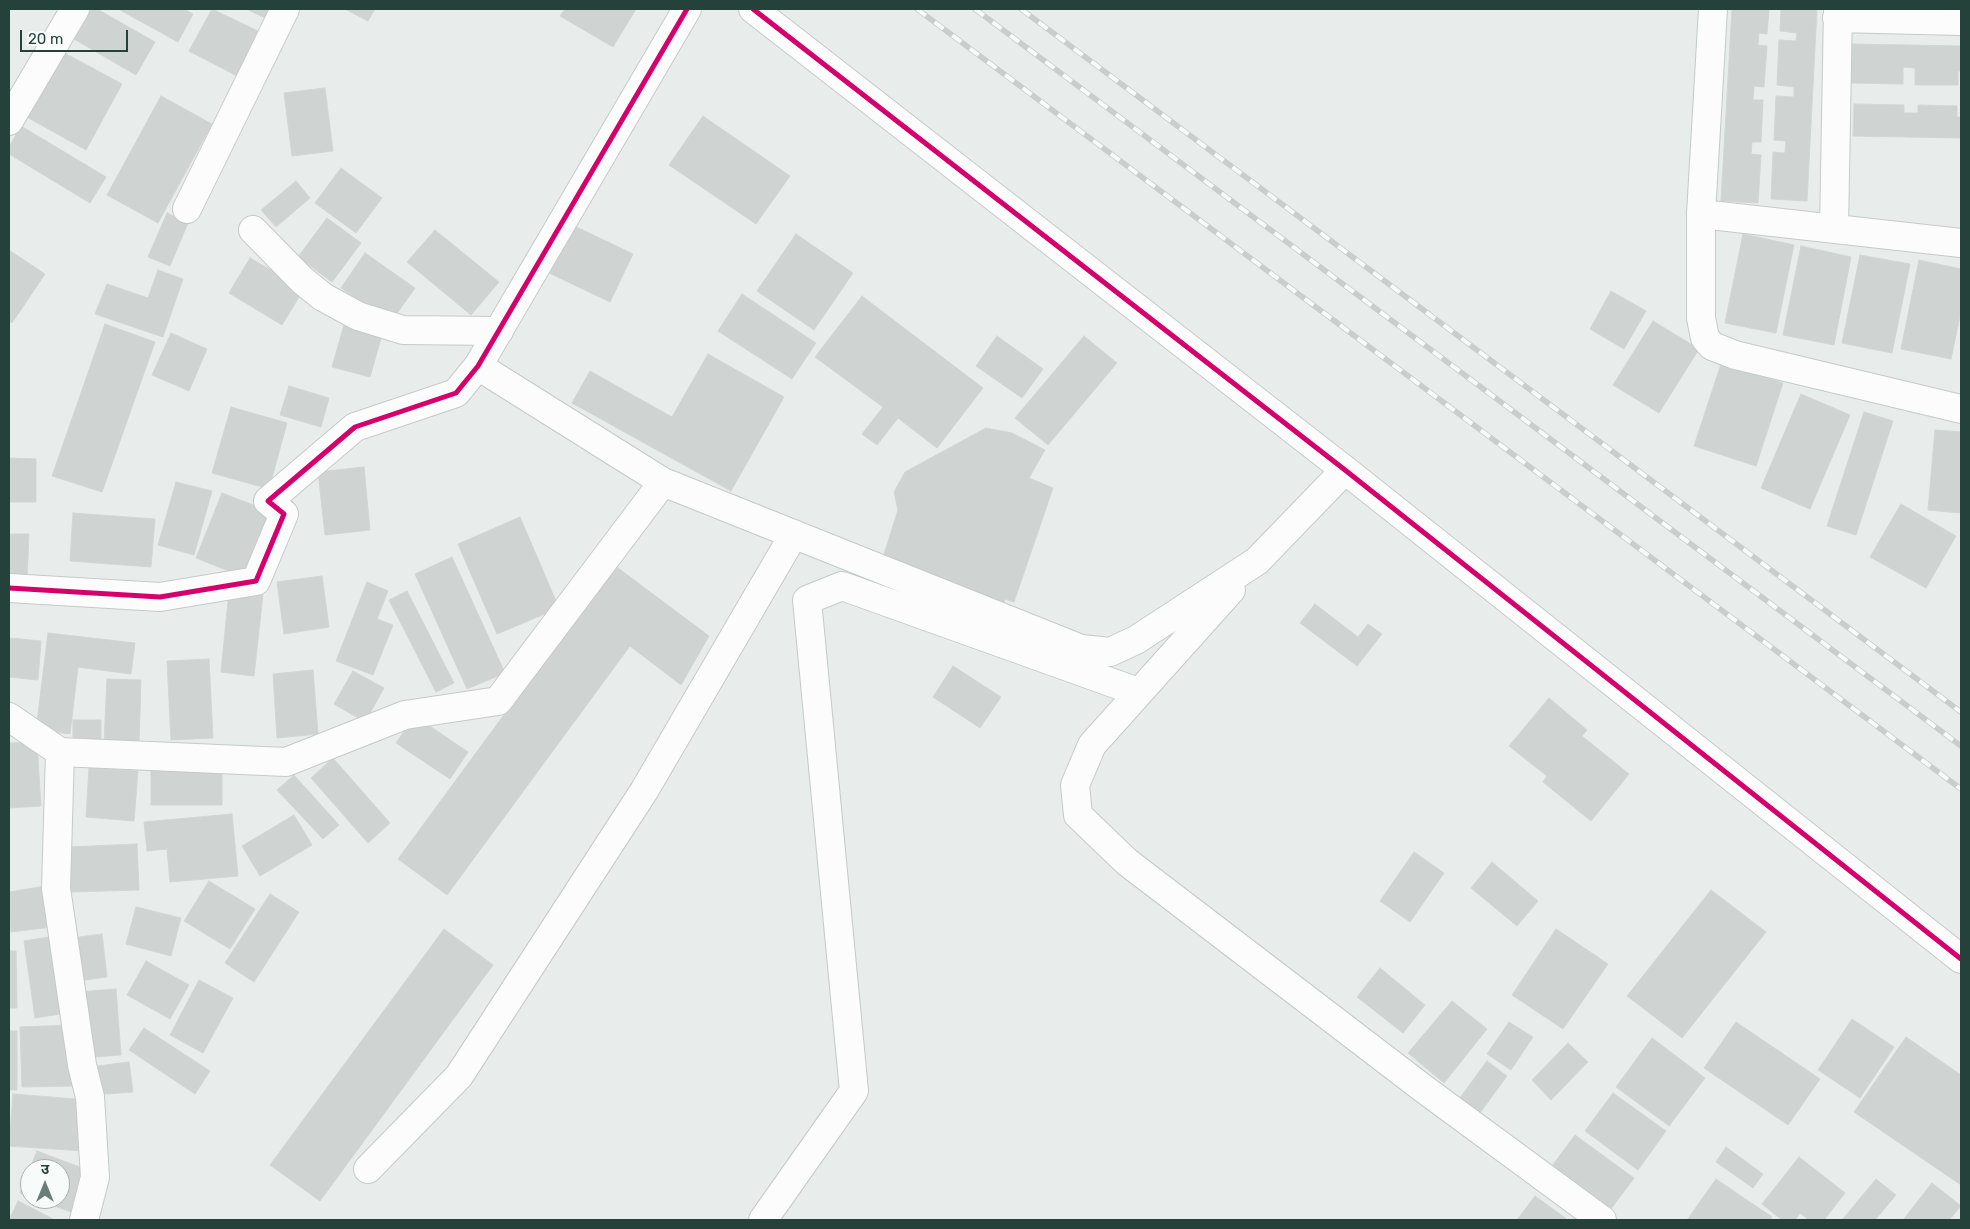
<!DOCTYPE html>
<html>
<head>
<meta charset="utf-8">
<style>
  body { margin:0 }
  #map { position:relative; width:1970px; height:1229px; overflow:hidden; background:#e8edeb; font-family:Rubik,"Noto Sans Devanagari",sans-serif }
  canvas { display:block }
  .frame { position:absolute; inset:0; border:10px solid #24423a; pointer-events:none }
  .north { position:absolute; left:20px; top:1159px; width:50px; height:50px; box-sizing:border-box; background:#f7fbf9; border:1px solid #a3b1ad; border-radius:50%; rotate:0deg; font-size:14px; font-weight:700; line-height:20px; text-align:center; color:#24423a }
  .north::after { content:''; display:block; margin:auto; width:18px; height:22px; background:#697e78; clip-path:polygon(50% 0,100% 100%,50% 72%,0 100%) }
  .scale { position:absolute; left:20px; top:30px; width:108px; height:22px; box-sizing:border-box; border:2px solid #24423a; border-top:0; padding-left:6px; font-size:15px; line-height:18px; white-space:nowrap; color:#24423a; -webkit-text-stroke:4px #f7fbf9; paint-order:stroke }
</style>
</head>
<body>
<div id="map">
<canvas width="1970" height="1229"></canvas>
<div class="frame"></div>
<div class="north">उ</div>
<div class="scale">20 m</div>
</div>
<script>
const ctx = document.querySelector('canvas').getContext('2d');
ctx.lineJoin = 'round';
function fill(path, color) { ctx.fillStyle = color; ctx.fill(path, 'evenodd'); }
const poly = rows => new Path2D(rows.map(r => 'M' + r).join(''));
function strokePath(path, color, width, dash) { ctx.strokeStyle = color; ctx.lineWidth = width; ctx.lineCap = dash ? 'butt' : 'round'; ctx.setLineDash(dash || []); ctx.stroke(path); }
const building = poly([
  [92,9,97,9,155,42,136,75,74,39,92,9],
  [118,9,184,9,193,14,178,42,118,9],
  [212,9,260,32,237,76,189,51,212,9],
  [246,9,280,9,274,22,246,9],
  [345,9,375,9,368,21,345,9],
  [565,9,636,9,613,47,560,16,565,9],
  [1732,9,1769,9,1767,34,1759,33,1758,45,1767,46,1764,87,1754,86,1753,100,1763,100,1761,142,1752,142,1751,154,1761,155,1758,203,1721,201,1732,9],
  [1781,9,1817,9,1807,201,1771,199,1773,152,1785,153,1786,141,1774,140,1776,96,1794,97,1794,87,1777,85,1779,40,1796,41,1797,33,1780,31,1781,9],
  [1852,44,1961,46,1961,71,1958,71,1958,85,1915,85,1915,68,1903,67,1903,84,1851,83,1852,44],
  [61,51,122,84,86,150,25,116,61,51],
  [325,88,333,151,292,156,284,93,325,88],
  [161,96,212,124,158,223,107,195,161,96],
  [1854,104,1904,105,1904,113,1918,113,1918,105,1957,106,1957,117,1961,117,1961,138,1853,136,1854,104],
  [703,116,790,176,756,224,669,165,703,116],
  [21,126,106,177,90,203,9,154,9,147,21,126],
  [341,168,382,198,356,233,315,203,341,168],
  [296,181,310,198,276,227,261,210,296,181],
  [167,213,188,223,170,266,148,257,167,213],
  [327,218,361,243,332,282,298,257,327,218],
  [566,222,633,254,610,302,543,270,566,222],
  [435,230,499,282,471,315,407,262,435,230],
  [796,234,853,273,814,330,757,291,796,234],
  [1743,234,1794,245,1776,333,1725,323,1743,234],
  [1801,246,1851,257,1834,345,1783,335,1801,246],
  [9,250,45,274,12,323,9,321,9,250],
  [365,253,415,288,391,322,341,288,365,253],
  [1860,255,1910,264,1892,353,1842,343,1860,255],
  [250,258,304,289,282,325,229,293,250,258],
  [1919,260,1961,269,1961,311,1951,359,1901,349,1919,260],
  [158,270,183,279,163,337,95,314,107,284,148,298,158,270],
  [1611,291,1646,311,1624,349,1590,329,1611,291],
  [742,294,816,343,792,379,718,331,742,294],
  [862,296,983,388,937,448,898,418,877,445,862,434,883,407,815,357,862,296],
  [346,318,384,328,370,377,332,367,346,318],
  [1653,321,1699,349,1659,413,1613,385,1653,321],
  [105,324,155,342,102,492,52,476,105,324],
  [171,333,207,349,189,391,152,375,171,333],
  [997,336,1043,369,1022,398,976,366,997,336],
  [1084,336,1117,363,1048,445,1015,418,1084,336],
  [708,354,784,397,731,491,572,403,590,371,672,417,708,354],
  [1721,364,1783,383,1756,466,1694,446,1721,364],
  [289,386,329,398,321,427,280,415,289,386],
  [1801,394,1850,415,1810,509,1761,488,1801,394],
  [231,407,287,423,269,489,212,473,231,407],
  [1864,412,1893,421,1856,535,1827,526,1864,412],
  [986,428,1012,433,1045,450,1029,478,1053,488,1014,602,1005,599,1003,606,880,567,898,510,894,492,905,472,986,428],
  [1935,430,1961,432,1961,513,1928,510,1935,430],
  [9,458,36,459,36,502,9,502,9,458],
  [364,467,370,530,325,535,318,472,364,467],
  [176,482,212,491,194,555,158,545,176,482],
  [222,493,274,513,249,579,196,558,222,493],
  [1901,504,1956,536,1926,588,1870,557,1901,504],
  [73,513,155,519,151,567,70,561,73,513],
  [520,517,559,608,497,634,458,544,520,517],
  [9,534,29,534,27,579,9,578,9,534],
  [452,557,505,673,467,689,415,574,452,557],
  [614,565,709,636,681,685,630,646,447,895,398,859,614,565],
  [322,576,329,627,284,634,277,582,322,576],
  [367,582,388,591,377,619,393,625,373,675,336,661,367,582],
  [229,591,263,594,254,676,221,672,229,591],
  [407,591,454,683,436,692,389,600,407,591],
  [1315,604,1358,637,1368,624,1382,634,1357,666,1300,623,1315,604],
  [48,633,135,643,131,674,78,667,70,734,36,730,48,633],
  [10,638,41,641,38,680,9,677,10,638],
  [209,659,213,738,171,740,167,661,209,659],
  [953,666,1001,697,980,728,933,697,953,666],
  [313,670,318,734,277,738,273,674,313,670],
  [353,671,384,688,365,722,334,704,353,671],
  [107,679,141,680,139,744,104,743,107,679],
  [1549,698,1587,730,1582,736,1629,774,1591,821,1543,782,1547,776,1509,746,1549,698],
  [415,716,468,752,450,779,396,743,415,716],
  [73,720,101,720,101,746,73,746,73,720],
  [37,742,41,806,9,808,9,743,37,742],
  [333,758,390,823,368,843,311,778,333,758],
  [222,765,222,805,151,805,151,766,222,765],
  [89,768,138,771,134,821,86,817,89,768],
  [294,775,339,825,323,839,277,790,294,775],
  [232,814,238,876,170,882,167,849,147,851,144,822,232,814],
  [294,815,312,845,260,876,242,846,294,815],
  [137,844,139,890,70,892,68,847,137,844],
  [1414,852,1444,873,1410,922,1380,901,1414,852],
  [1492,862,1538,901,1517,926,1471,888,1492,862],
  [209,881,255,909,230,949,184,921,209,881],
  [46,886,52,927,11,932,9,892,46,886],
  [1711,890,1766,932,1682,1038,1627,996,1711,890],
  [270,894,299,912,254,982,225,963,270,894],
  [136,907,181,918,171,956,126,944,136,907],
  [444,929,493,965,320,1201,270,1165,444,929],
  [1556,929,1608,964,1563,1029,1512,995,1556,929],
  [102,934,107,977,78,981,72,938,102,934],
  [61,935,72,1012,35,1018,24,941,61,935],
  [9,951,16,951,17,1008,9,1008,9,951],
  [146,961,189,985,170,1019,127,995,146,961],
  [1380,968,1425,1005,1403,1033,1357,997,1380,968],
  [199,980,233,998,203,1053,170,1035,199,980],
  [116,989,121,1055,82,1058,77,992,116,989],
  [1452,1001,1487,1029,1444,1083,1408,1053,1452,1001],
  [1852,1019,1894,1047,1860,1098,1818,1070,1852,1019],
  [1509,1022,1533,1037,1511,1070,1487,1054,1509,1022],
  [1736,1022,1820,1079,1788,1125,1704,1068,1736,1022],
  [72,1025,74,1086,22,1087,20,1027,72,1025],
  [144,1028,210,1071,195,1094,129,1050,144,1028],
  [9,1031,17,1031,17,1090,9,1090,9,1031],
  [1906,1037,1961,1075,1961,1185,1854,1112,1906,1037],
  [1652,1038,1705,1078,1669,1126,1616,1087,1652,1038],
  [1568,1043,1588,1062,1551,1100,1532,1080,1568,1043],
  [1487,1061,1507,1076,1477,1117,1457,1102,1487,1061],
  [129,1062,133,1092,92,1095,89,1067,129,1062],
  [1613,1093,1666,1131,1638,1170,1585,1131,1613,1093],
  [13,1094,88,1100,84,1151,9,1146,13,1094],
  [1575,1135,1634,1178,1608,1213,1549,1170,1575,1135],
  [1726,1147,1763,1174,1753,1188,1716,1162,1726,1147],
  [37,1151,90,1171,73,1213,36,1199,60,1199,60,1169,30,1169,30,1197,20,1193,37,1151],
  [1799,1157,1845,1193,1824,1220,1809,1220,1800,1213,1795,1220,1782,1220,1762,1204,1799,1157],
  [1716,1179,1772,1217,1770,1220,1687,1220,1716,1179],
  [1876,1179,1896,1195,1875,1220,1842,1220,1876,1179],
  [1932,1183,1961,1206,1949,1220,1903,1220,1932,1183],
  [1535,1196,1568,1220,1517,1220,1535,1196],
  [18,1201,55,1220,9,1220,18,1201]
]);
const minor = poly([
  [1837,18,1961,21],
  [9,121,75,9],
  [187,209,285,9],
  [1701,214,1961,243],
  [1834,229,1838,9],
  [253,230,302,280,323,297,358,316,403,330,499,331],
  [478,366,663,482,1081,649,1110,652,1136,640,1257,561,1345,470],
  [9,588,160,597,256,581,284,514,268,501,355,427,456,393,478,366,687,9],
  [1231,590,1092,745,1075,785,1078,815,1127,862,1424,1089,1602,1220],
  [9,717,60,752,286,762,405,715,498,701,663,482],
  [60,752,56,888,82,1065,90,1097,95,1177,84,1220],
  [368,1169,459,1076,644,791,794,534],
  [763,1220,854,1091,807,600,842,586,1138,692]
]);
const tertiary = poly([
  [753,9,1345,470,1961,959]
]);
const secondary = poly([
  [1713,9,1701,214,1701,318,1705,338,1712,346,1735,355,1961,409]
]);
const rail = poly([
  [917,9,1961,789],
  [975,9,1961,746],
  [1021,9,1961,712]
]);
const cycleway = poly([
  [753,9,1345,470,1961,959],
  [9,588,160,597,256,581,284,514,268,501,355,427,456,393,478,366,687,9]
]);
fill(building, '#cfd4d2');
strokePath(building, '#d1d6d4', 1);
strokePath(minor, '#c5cac8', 30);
strokePath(tertiary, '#c5cac8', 30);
strokePath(secondary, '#c3cbc8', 30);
strokePath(minor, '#fcfcfc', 28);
strokePath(tertiary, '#fcfcfc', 28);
strokePath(secondary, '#fcfcfc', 28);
strokePath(rail, '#c9cdcc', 5.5);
strokePath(rail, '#f7fbf9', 4, [11]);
strokePath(cycleway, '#d6006c', 5);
</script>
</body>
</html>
